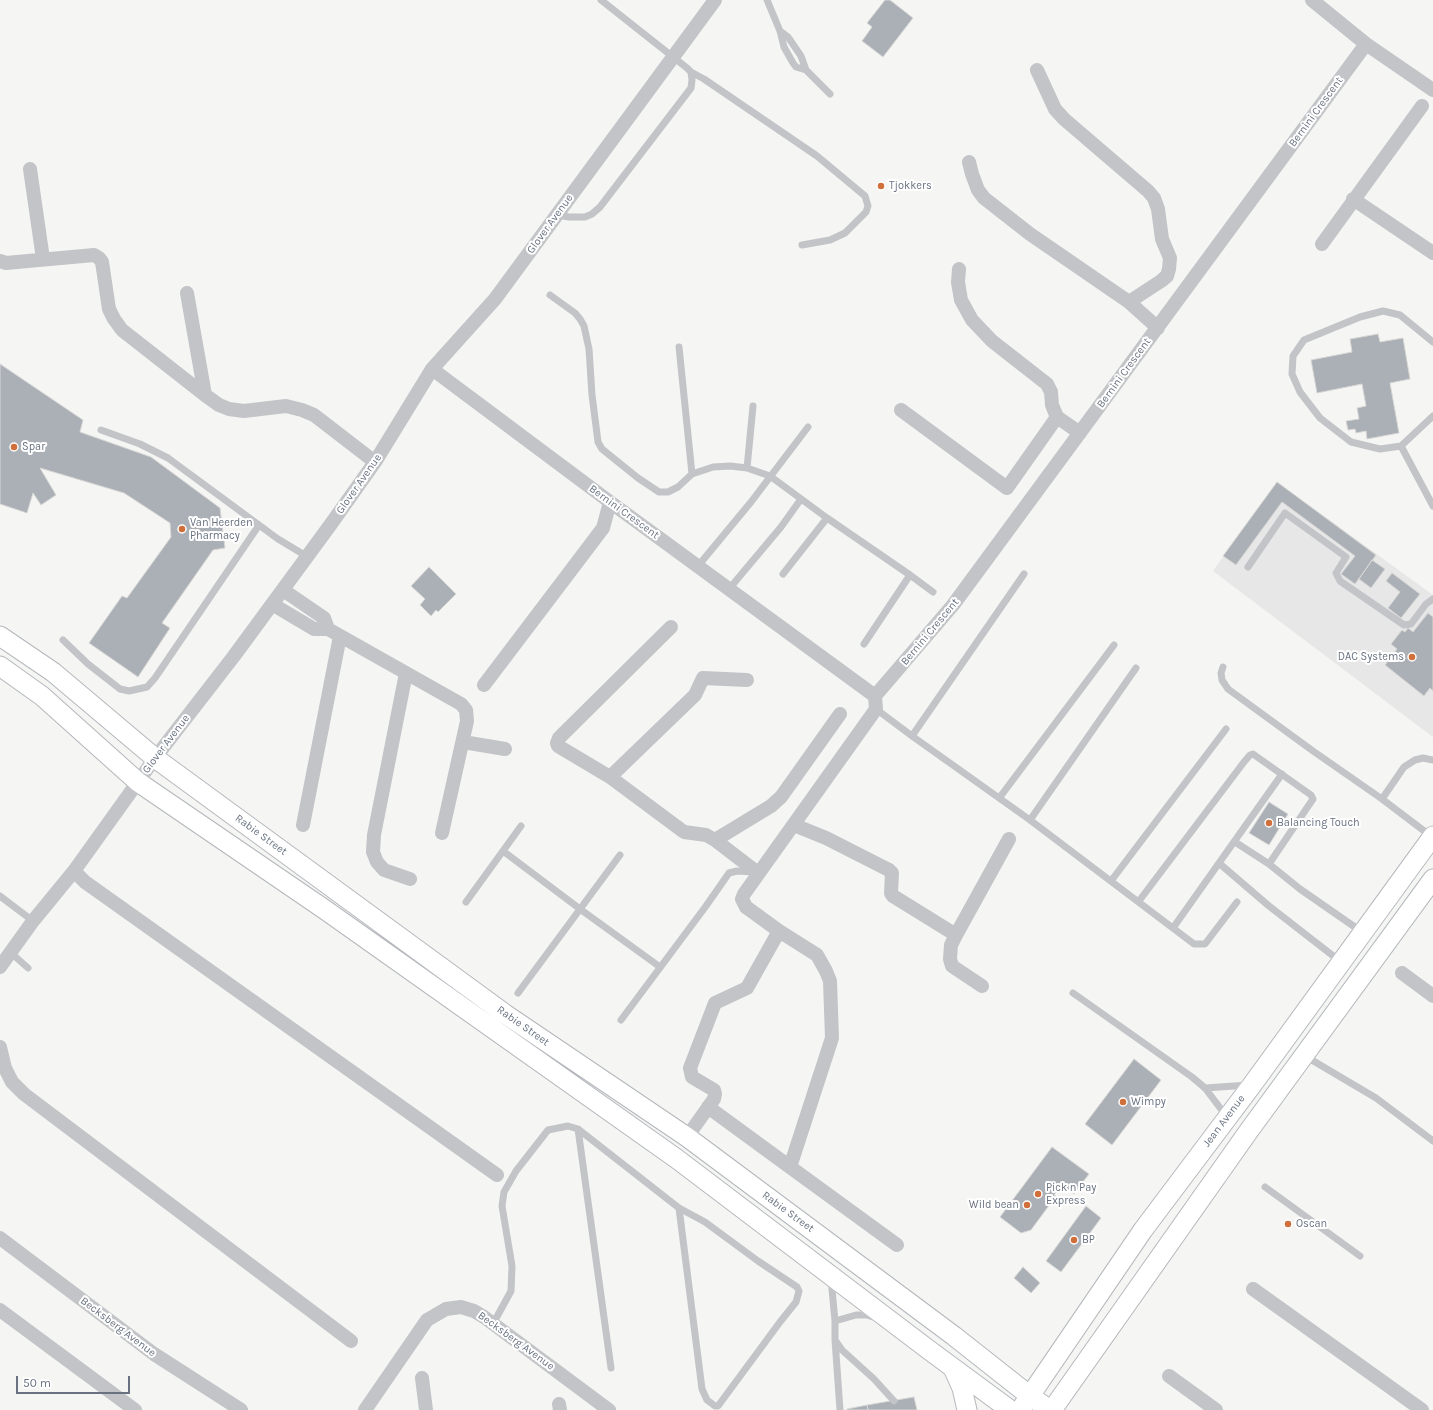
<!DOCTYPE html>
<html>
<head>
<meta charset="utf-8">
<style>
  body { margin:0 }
  #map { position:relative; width:1433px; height:1410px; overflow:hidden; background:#f5f6f3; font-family:Karla,sans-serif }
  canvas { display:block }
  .scale { position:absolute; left:16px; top:1376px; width:114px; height:18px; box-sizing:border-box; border:2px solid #687281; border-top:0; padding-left:5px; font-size:12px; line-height:14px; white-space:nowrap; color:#687281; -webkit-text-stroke:3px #fff; paint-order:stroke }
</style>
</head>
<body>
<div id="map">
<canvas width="1433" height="1410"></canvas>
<div class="scale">50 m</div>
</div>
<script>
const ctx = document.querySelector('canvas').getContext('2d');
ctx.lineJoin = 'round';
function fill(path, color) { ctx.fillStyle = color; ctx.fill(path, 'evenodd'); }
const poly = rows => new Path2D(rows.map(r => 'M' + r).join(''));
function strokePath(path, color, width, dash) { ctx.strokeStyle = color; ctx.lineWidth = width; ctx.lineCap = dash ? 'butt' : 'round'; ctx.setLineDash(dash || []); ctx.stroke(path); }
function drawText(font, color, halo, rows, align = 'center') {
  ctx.font = font + ' Karla,sans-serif'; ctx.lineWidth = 4; ctx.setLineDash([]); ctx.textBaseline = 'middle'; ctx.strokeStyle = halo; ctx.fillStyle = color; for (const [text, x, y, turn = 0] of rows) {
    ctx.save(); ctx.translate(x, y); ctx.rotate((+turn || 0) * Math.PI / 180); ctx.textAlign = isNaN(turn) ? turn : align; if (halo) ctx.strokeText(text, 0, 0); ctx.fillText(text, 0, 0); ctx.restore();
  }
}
const built = poly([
  [1277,482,1433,595,1433,737,1213,571]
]);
const building = poly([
  [885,0,890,0,913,18,883,57,862,41,872,27,867,23,885,0],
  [1378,334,1380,342,1403,338,1410,379,1390,383,1399,433,1367,439,1366,431,1356,433,1355,429,1348,430,1346,421,1359,419,1357,408,1366,406,1362,384,1317,393,1311,360,1352,352,1350,339,1378,334],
  [0,364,83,420,80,432,151,457,220,508,225,548,213,550,162,623,170,628,138,677,89,643,122,596,127,598,171,537,170,523,124,493,40,468,56,495,41,505,33,493,27,513,0,504,0,364],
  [1277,482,1376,555,1355,584,1341,574,1355,556,1282,502,1236,565,1223,556,1277,482],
  [1372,560,1385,569,1371,588,1359,579,1372,560],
  [429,567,456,594,438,612,436,610,431,616,420,605,425,599,411,586,429,567],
  [1392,573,1420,594,1401,618,1388,608,1400,592,1386,581,1392,573],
  [1428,613,1433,617,1433,691,1430,688,1424,696,1385,665,1397,649,1391,644,1402,630,1405,632,1408,628,1413,632,1428,613],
  [1269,802,1288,814,1269,845,1249,833,1269,802],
  [1134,1059,1161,1080,1112,1145,1085,1124,1134,1059],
  [1052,1147,1089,1174,1074,1194,1062,1184,1054,1195,1056,1196,1031,1230,1021,1233,1000,1217,1052,1147],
  [1086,1206,1101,1218,1061,1272,1046,1261,1086,1206],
  [1023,1267,1040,1283,1031,1293,1014,1278,1023,1267],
  [914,1397,917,1410,868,1410,867,1405,914,1397],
  [867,1405,868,1410,847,1410,847,1409,867,1405]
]);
const lane = poly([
  [767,0,780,31,784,47,793,63,796,67,806,70,830,94],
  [780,31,788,37,801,56,806,70],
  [691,72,704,79,817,156,865,196,868,206,866,212,845,233,830,240,802,245],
  [557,215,569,217,585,217,592,214,600,207,691,88,692,80,691,72,687,68,601,0],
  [550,295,575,313,580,319,584,326,589,349,592,395,598,442,602,449,638,478,659,492,668,492,678,487,692,474,713,467,730,466,747,468,770,476,827,518,910,575,864,644],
  [1433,342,1400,315,1383,311,1360,317,1304,340,1293,356,1292,374,1300,392,1320,418,1351,442,1380,449,1401,446,1433,416],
  [679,347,692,474],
  [101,430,140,444,168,458,278,539,308,557],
  [1401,446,1433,506],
  [747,468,753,406],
  [698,566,751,502,808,427],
  [1248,567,1285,513,1346,557,1336,573,1340,581,1404,625,1411,624,1426,604,1433,599],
  [783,574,827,518],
  [910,575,933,592],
  [729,589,781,527,801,499],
  [63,640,88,664,120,689,129,691,147,687,155,678,259,525],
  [1223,667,1221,673,1222,680,1228,689,1313,751,1382,799,1432,837],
  [876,709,912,736,1030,820,1194,944,1205,944,1237,902],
  [912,736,1024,574],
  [1000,797,1114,645],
  [1382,799,1404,767,1415,760,1423,758,1433,760],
  [1030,820,1136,668],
  [1235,842,1269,864,1300,889,1362,932],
  [503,851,580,909,660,967],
  [1220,864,1269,906,1341,962],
  [1111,881,1226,729],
  [0,896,33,921],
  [1139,901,1244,762,1250,755,1253,754,1311,795,1313,799,1269,864],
  [466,902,521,826],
  [1173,928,1282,774],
  [10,952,28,968],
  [518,993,620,855],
  [1073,993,1192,1077,1205,1088,1227,1117],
  [621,1020,706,906,729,873,737,871,753,872],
  [1305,1056,1376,1098,1433,1141],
  [1205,1088,1249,1085],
  [578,1129,611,1368],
  [1265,1187,1360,1256],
  [831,1279,835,1321,835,1340,842,1350,874,1379,894,1401],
  [835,1321,856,1315,867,1315,876,1318],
  [493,1324,511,1291,512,1266,502,1206,504,1192,516,1171,548,1130,568,1126,578,1129,679,1208,705,1222,758,1261,797,1287,799,1291,796,1302,780,1322,718,1406,715,1406,707,1400,702,1389,679,1208],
  [835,1340,840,1410]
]);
const street = poly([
  [1312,0,1366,44,1433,90],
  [1037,70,1055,109,1064,119,1148,191,1154,198,1158,209,1162,239,1170,258,1169,269,1167,276,1161,281,1129,302],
  [969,162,972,174,978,190,984,198,1030,234,1129,302,1158,328],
  [30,169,43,259],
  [1353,199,1433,253],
  [1322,244,1422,106],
  [0,261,6,263,94,255,99,258,102,262,109,309,114,319,122,330,205,395,219,405,229,409,244,411,286,406,302,410,314,415,375,462],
  [959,269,958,282,961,300,972,320,992,341,1047,384,1051,392,1052,405,1057,417,1080,433],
  [187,293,205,395],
  [432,369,610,502,875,696],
  [901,410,1007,488,1057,417],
  [283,590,324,618,328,629],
  [272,604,314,629,328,629,461,704,466,710,467,721,442,833],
  [671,627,559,738,557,743,558,746,610,777,684,832,706,835,715,840,758,873],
  [406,673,374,835,373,852,377,862,384,870,410,879],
  [484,685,603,528,610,502],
  [463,742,505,749],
  [610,777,695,695,703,678,747,680],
  [303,825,340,636],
  [794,825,826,838,889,870,892,873,891,893,893,896,956,935,951,945,950,959,952,966,982,986],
  [715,840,771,806,781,797,840,714],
  [74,871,85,882,497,1175],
  [956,935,1009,839],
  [0,967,33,921,74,871,155,758,234,656,331,524,375,462,432,369,495,299,715,0],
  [1402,973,1433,996],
  [0,1047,5,1068,12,1082,24,1094,351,1341],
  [708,1107,790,1167,832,1038,830,981,826,971,817,955,779,931],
  [687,1137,714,1099,715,1094,714,1090,692,1077,690,1068,715,1003,747,988,779,931,746,907,742,899,744,894,876,709,875,696,953,605,1366,44],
  [790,1167,897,1245],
  [0,1238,154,1354,241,1410],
  [1253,1289,1422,1410],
  [0,1310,135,1410],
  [1169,1376,1216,1410],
  [422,1378,426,1410],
  [559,1404,560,1410],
  [365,1410,427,1320,446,1309,461,1307,474,1311,484,1317,609,1410]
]);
const secondary = poly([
  [0,636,53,672,155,758,505,1014,687,1137,954,1336,1030,1396,1050,1410],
  [0,666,42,696,138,782,324,909,677,1159,929,1350,1010,1410],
  [953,1368,962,1388,967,1410],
  [1023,1406,1143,1230,1252,1085,1433,836],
  [1052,1410,1248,1132,1433,879]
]);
const markers = [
  [881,186,4,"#d06f39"],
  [14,447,4,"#d06f39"],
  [182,529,4,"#d06f39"],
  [1412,657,4,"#d06f39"],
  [1269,823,4,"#d06f39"],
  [1123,1102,4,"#d06f39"],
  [1038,1194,4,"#d06f39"],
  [1027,1205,4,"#d06f39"],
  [1288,1224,4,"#d06f39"],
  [1074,1240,4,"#d06f39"]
];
const streetNames = [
  ["Bernini Crescent",1316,112,-54],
  ["Glover Avenue",550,224,-54],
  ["Bernini Crescent",1124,373,-54],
  ["Glover Avenue",359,484,-55],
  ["Bernini Crescent",624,512,36],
  ["Bernini Crescent",930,632,-50],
  ["Glover Avenue",166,744,-53],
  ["Rabie Street",261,835,36],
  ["Rabie Street",523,1026,35],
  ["Jean Avenue",1224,1121,-53],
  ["Rabie Street",788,1212,36],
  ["Becksberg Avenue",118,1327,37],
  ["Becksberg Avenue",516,1341,36]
];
const poiNames = [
  ["Tjokkers",889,186],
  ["Spar",22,447],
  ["Van Heerden",190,523],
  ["Pharmacy",190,536],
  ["DAC Systems",1404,657,"right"],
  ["Balancing Touch",1277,823],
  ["Wimpy",1131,1102],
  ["Pick n Pay",1046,1188],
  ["Express",1046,1201],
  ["Wild bean",1019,1205,"right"],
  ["Oscan",1296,1224],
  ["BP",1082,1240]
];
fill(built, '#e6e7e6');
fill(building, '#abafb6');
strokePath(building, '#d7d7d5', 1);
strokePath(secondary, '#b4b7bc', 21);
strokePath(lane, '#c2c4c8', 7);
strokePath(street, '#c2c4c8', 14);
strokePath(secondary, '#fff', 19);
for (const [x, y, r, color] of markers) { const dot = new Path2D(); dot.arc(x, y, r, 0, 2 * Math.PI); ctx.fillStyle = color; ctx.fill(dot); strokePath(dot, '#fff', 1.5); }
drawText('11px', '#687281', '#fff', streetNames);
drawText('11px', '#687281', '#fff', poiNames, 'left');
</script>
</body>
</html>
